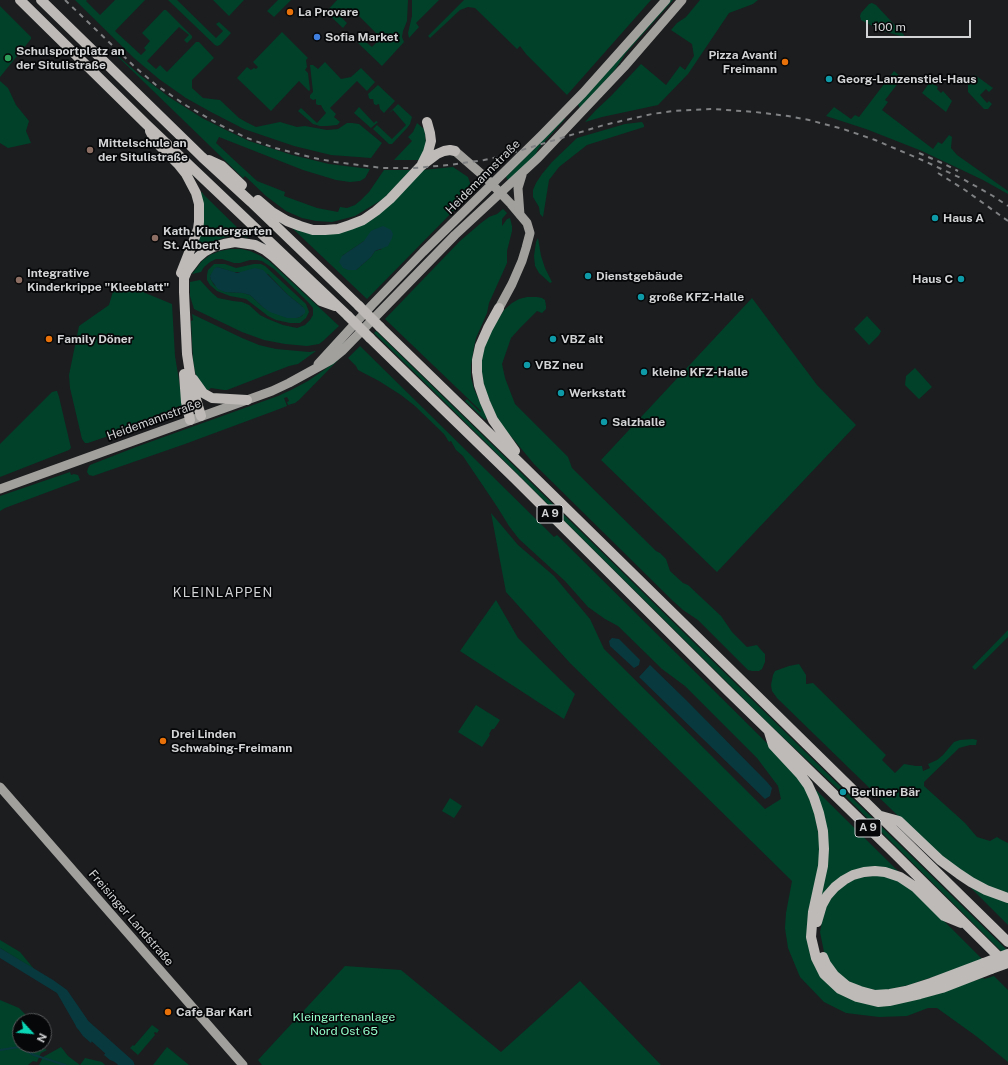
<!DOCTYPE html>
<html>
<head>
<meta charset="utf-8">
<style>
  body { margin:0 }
  #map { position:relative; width:1008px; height:1065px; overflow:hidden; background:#1b1d1f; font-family:"Public Sans",sans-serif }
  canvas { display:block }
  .north { position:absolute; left:12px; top:1013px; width:40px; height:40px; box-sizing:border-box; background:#060708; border:1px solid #57595a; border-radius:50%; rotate:116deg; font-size:11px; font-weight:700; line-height:16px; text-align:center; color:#d1d3d4 }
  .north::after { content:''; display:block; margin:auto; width:14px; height:18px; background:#0ad5b5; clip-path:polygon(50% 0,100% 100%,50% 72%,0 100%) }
  .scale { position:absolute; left:866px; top:20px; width:105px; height:18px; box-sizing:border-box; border:2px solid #d1d3d4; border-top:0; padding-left:5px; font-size:12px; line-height:14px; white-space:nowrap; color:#d1d3d4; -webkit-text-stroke:3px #060708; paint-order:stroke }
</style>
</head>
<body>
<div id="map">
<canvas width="1008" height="1065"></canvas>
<div class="north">N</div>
<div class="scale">100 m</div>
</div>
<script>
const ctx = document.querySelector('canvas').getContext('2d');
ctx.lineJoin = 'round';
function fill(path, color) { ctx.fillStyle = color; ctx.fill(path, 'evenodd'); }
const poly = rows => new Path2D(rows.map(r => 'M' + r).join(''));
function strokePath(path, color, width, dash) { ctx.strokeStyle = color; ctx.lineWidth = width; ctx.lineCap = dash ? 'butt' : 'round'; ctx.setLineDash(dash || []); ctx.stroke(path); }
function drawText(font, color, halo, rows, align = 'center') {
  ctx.font = font + ' "Public Sans",sans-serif'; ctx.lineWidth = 3.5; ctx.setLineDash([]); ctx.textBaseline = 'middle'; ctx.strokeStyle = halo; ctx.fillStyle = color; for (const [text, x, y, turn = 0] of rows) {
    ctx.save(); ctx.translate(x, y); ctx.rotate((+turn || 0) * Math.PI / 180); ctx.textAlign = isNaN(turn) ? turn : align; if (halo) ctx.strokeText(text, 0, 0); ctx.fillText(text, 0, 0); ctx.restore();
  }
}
const green = poly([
  [75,0,87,0,86,1,100,15,115,0,145,0,115,31,141,55,146,50,144,48,150,41,142,33,164,10,166,10,192,36,192,38,187,43,184,40,189,35,179,27,147,61,156,69,160,65,167,72,196,42,199,42,214,58,192,80,192,88,203,98,220,100,239,118,246,122,256,127,280,122,297,127,305,126,327,130,338,129,347,123,352,123,359,124,382,143,371,158,331,155,294,146,244,129,211,112,186,98,159,79,134,58],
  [168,0,177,0,216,38,223,31,216,24,219,22,231,33,220,45,217,46,215,45],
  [213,0,244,0,229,16],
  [278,0,291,0,274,17,267,11],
  [337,0,408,0,407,21,403,31,402,37,404,42,382,66,358,43,362,39,372,47,376,43,379,36,351,8,346,12,345,11,340,16,347,23,343,28,326,12],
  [412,0,439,0,416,23,419,27,409,38,408,33,412,16],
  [464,0,651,0,567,95,526,54,520,46,517,49,475,8,468,7,460,10,430,38,428,36],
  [671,0,673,0,626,53,614,71,580,108,579,107,578,104],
  [700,0,758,0,753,4,729,13,688,74,658,105,602,117,585,122,596,110,611,96,641,64,666,85,680,66,685,70,694,56,692,44,671,30,677,23,686,17],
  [872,3,876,5,904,35,904,37,880,30,861,20,860,16,861,13,869,4],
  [0,6,31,37,31,39,0,77],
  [282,32,308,58,306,60,307,67,305,70,308,73,310,90,309,91,299,81,271,111,237,78,247,67,251,70,254,68,256,69,258,67,253,62],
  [111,50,140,75,169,97,202,118,228,131,249,141,292,155,329,164,370,169,365,178,360,181,350,182,336,180,303,170,219,137,216,143,232,158,257,181,285,192,284,196,317,208,338,212,340,207,347,208,355,205,361,200,369,192,384,170,411,170,383,199,355,216,332,222,316,221,302,218,286,211,266,196,245,176,243,178],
  [325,62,341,79,351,77,361,68,375,82,367,91,357,81,330,108,336,114,334,117,340,122,337,125,327,126,320,126,313,124,298,111,301,108,317,123,326,113,323,109,321,105,318,105,316,104,316,99,313,100,310,98,310,95,313,92,310,65,313,65,318,69],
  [894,71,902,78,885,100,888,102,882,110,933,149,938,142,942,144,949,135,952,137,951,148,957,155,1008,191,1008,194,983,180,922,151,866,129,826,116,834,107,851,119,855,115,859,117],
  [975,75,993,88,989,92,986,89,980,95,987,103,989,101,992,104,988,109,984,109,968,92,968,84],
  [0,81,8,88,16,105,29,121,26,131,31,143,8,148,0,143],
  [930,82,938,87,937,89,941,93,943,91,952,101,946,112,922,93],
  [378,85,395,101,384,113,380,109,379,104,376,105,374,104,373,99,370,99,369,98,368,94],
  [398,104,412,117,410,124,407,128,392,144,389,144,373,129,377,125,392,139,406,125,393,110,388,114],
  [359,107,374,123,376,121,378,122,371,128,354,113],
  [564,118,565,119,538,149,535,156,508,181,506,177],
  [642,122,644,125,644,127,587,145,559,167,549,180,543,217,540,214,539,207,533,197,533,190,536,183,542,174,552,162,577,138,625,124],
  [417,123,424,129,425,134,426,144,420,160,394,160,412,141,408,137,413,132],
  [453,167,468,177,470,183,470,192,468,196,367,299,291,227,347,231,423,170],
  [364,241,382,249,375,251,371,257,356,270,348,270,342,256],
  [202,192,204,195,248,238,240,236,230,236,207,243,198,248,197,247,202,231,204,220,204,212,200,193],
  [503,209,507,213,502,219,502,226,507,219,510,218,512,226,512,231,507,251,507,263,489,303,487,313,476,338,474,347,471,365,471,377,474,389,487,418,485,420,465,401,467,399,480,412,481,411,385,319,460,241,481,223,489,217,497,214],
  [538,238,541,256,545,268,552,282,550,283,539,273,535,266,534,256,536,242],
  [231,249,241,249,250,251,259,255,269,261,278,269,339,326,323,341,319,344,307,346,285,344,264,340,242,332,194,309,190,296,190,282,200,280,212,293,218,298,233,301,242,302,249,305,260,315,268,319,283,325,297,328,305,325,310,320,313,315,313,308,308,302,274,269,262,261,257,260,250,260,240,263,234,263,222,259,216,259,210,262,204,267,201,272,192,274,202,261,210,255,220,251],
  [214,264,225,264,236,268,254,264,261,264,265,266,306,304,309,312,306,318,300,323,290,323,276,320,268,316,246,299,230,296,217,291,210,285,207,280,207,275,208,270],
  [217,267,233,272,242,272,268,274,288,295,303,307,303,315,300,317,296,318,264,308,250,295,243,293,225,292,214,285,211,280,210,276],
  [116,281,172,304,175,356,183,405,175,408,170,414,167,416,88,443,85,443,82,439,70,388,69,375,79,326,109,305],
  [527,297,537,297,542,298,545,300,546,306,546,309,542,313,537,311,520,328,511,338,502,364,505,378,515,404,568,457,572,468,656,551,660,553,666,559,670,571,683,583,688,585,721,616,732,632,747,647,757,645,762,651,765,654,765,662,762,669,759,671,752,671,748,670,698,620,683,610,673,601,534,464,499,422,484,389,481,365,484,347,492,329,504,310,512,303,519,299],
  [752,298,817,385,856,425,717,572,601,460],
  [192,314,242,338,259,345,276,349,309,352,316,351,298,364,289,366,227,390,224,390,211,388,206,392,199,384,195,372,193,360,191,321,193,320],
  [867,316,881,331,879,335,869,345,854,329],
  [376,331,504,456,1007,950,1002,952,839,790,771,726,476,433,374,333],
  [360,346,548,531,554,537,557,535,794,770,812,800,821,848,808,935,844,994,942,991,983,978,984,979,994,976,1008,990,1008,1062,976,1036,937,1008,928,1008,907,1016,879,1017,846,1013,824,1002,800,977,788,948,785,928,786,913,792,881,570,663,506,592,491,513,518,545,554,576,590,619,604,649,765,809,781,799,778,786,757,758,685,686,662,669,618,626,605,619,588,607,565,581,519,539,509,526,496,505,469,465,463,456,456,450,451,441,449,442,444,434,415,406,401,395,379,381,358,370,356,366,348,358],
  [342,356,299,400,295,403,288,405,287,402,289,401,287,397,284,398,287,406,274,411,185,444,93,476,89,475,87,472,88,468,90,465,136,447,278,396,291,390,308,381,324,370],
  [915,368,932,387,919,399,905,385,906,376],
  [56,391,57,391,59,397,71,448,69,450,0,477,0,444,52,392],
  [70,472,71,475,74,474,78,475,80,480,5,508,0,511,0,496],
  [496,600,518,638,575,694,564,719,460,651],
  [1008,630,1008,637,975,670,972,667],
  [799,664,806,675,806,684,813,683,886,755,882,760,895,773,904,764,916,766,922,766,923,771,930,768,928,764,937,760,943,755,954,742,960,740,973,739,977,740,976,745,970,745,959,748,955,752,924,782,924,786,965,823,977,837,990,841,997,837,1000,839,1008,843,1008,895,976,882,928,845,777,698,772,691,771,685,773,675,775,671,789,666],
  [476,705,500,720,494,729,492,729,489,734,490,735,482,747,458,732],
  [815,789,901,874,867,868,819,903,824,872],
  [450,798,462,806,454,818,442,811],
  [882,875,898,881,915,892,983,960,909,985,882,991,868,989,853,984,843,978,834,969,824,952,820,932,824,910,833,893,855,878],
  [970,885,1008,901,1008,925,970,887],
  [0,940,20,952,34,969,0,948],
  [345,966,401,970,501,1052,580,981,661,1065,262,1065,258,1060],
  [0,1000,19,1008,30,1019,30,1021,20,1021,20,1045,38,1045,38,1046,47,1050,41,1053,37,1062,33,1061,28,1065,0,1065],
  [152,1025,159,1030,157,1033,155,1032,154,1033,155,1035,138,1055,130,1048,133,1045,134,1046],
  [61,1047,68,1056,80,1065,85,1058,102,1062,105,1065,39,1065,43,1057],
  [167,1047,189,1065,153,1065]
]);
const water = poly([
  [383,226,391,230,393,234,392,238,388,246,375,251,371,257,356,270,348,270,343,268,339,262,342,256,364,241,371,231],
  [217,267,234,272,237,273,255,268,263,270,288,295,303,307,305,310,305,313,300,317,296,318,287,318,270,312,264,308,250,295,243,293,225,292,218,289,211,280,210,276,214,269],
  [612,638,619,639,640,660,639,665,634,668,610,646,609,641],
  [650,665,686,700,767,782,772,788,770,796,765,799,639,677],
  [0,948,53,980,67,990,87,1019,93,1033,95,1034,91,1043,83,1036,76,1026,57,993,0,958],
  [111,1045,133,1065,125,1065,115,1062,110,1060,104,1055]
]);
const stream = poly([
  [0,1050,19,1047,34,1055,65,1065]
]);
const river = poly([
  [82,1024,128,1065]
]);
const major = poly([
  [455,151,486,178,511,204,527,223,530,233,526,248,522,261,512,284,499,308],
  [520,215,518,188,522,175],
  [318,364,372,305,423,252,542,135,583,93,666,0],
  [0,489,272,391,289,383,331,360,342,351,455,235,538,158,624,67,682,0],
  [0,787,243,1065]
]);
const highway = poly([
  [20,0,146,124,348,316],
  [41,0,202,157,251,202,359,306],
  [150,131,156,142,178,164,186,174,196,193,199,204,199,222,198,229,192,245,181,273],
  [209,160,222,166,242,185],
  [422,164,428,152,431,141,430,133,427,122],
  [258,200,272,212,287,221,300,226,313,230,325,230,338,229,350,225,363,220,376,211,390,199,421,166,437,154,444,151,450,150,455,151],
  [499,308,488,328,480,346,477,360,477,372,479,385,485,402,493,420,515,451],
  [380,327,522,465,1008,942],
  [370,338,514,478,729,692,889,848,1004,962],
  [184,374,186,402,190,420],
  [193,379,203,393,212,398,247,400],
  [201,416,192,386,187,354,184,292,184,278,187,271,197,258,204,252,213,247,224,244,235,242,255,245,265,250,274,257,321,301,335,306],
  [769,732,773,745,800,774,808,785,814,798,819,813,823,831,824,849,823,866,813,912,811,937,816,958,824,974,840,989,857,997,878,1002,889,1001,920,994,942,988,991,969],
  [881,816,899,821,940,860,959,874,971,882,986,890,1008,898],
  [817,922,822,905,827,896,835,887,844,880,853,875,864,872,875,871,885,872,900,877,915,887,944,916,961,923],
  [823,957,826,964,834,975,847,986,860,991,875,995,890,994,906,991,931,983,984,963]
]);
const rail = poly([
  [65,0,136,68,156,85,187,106,220,125,247,138,275,148,314,158,335,162,383,168,414,168,449,165,484,160,502,156,604,125,652,114,673,111,713,109,755,112,788,116,809,120,843,129,875,140,922,160,963,179,993,196,1008,206],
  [919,153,942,163,958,171],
  [938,173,965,190,1008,221]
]);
const highwayBridge = poly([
  [359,306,380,327],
  [348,316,370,338],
  [984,963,1008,954],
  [991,969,1008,963]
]);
const markers = [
  [290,12,4,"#e8710a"],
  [317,37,4,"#3f7fe0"],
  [8,58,4,"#2e9e5b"],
  [785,62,4,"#e8710a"],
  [829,79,4,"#0f9aa8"],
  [90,150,4,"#8d6e63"],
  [935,218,4,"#0f9aa8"],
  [155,238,4,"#8d6e63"],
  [588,276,4,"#0f9aa8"],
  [961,279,4,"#0f9aa8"],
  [19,280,4,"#8d6e63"],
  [641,297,4,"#0f9aa8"],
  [49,339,4,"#e8710a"],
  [553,339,4,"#0f9aa8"],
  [527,365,4,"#0f9aa8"],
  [644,372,4,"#0f9aa8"],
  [561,393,4,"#0f9aa8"],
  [604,422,4,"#0f9aa8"],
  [163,741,4,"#e8710a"],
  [843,792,4,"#0f9aa8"],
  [168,1012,4,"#e8710a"]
];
const shields = [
  [550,514,26],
  [868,828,26]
];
const shieldNames = [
  ["A 9",550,514],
  ["A 9",868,828]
];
const poiNames = [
  ["La Provare",298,12],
  ["Sofia Market",325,37],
  ["Schulsportplatz an",16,51],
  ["der Situlistraße",16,65],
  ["Pizza Avanti",777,55,"right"],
  ["Freimann",777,69,"right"],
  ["Georg-Lanzenstiel-Haus",837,79],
  ["Mittelschule an",98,143],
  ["der Situlistraße",98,157],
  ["Haus A",943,218],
  ["Kath. Kindergarten",163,231],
  ["St. Albert",163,245],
  ["Integrative",27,273],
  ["Kinderkrippe \"Kleeblatt\"",27,287],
  ["Dienstgebäude",596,276],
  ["Haus C",953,279,"right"],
  ["große KFZ-Halle",649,297],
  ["Family Döner",57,339],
  ["VBZ alt",561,339],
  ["VBZ neu",535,365],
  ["kleine KFZ-Halle",652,372],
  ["Werkstatt",569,393],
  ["Salzhalle",612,422],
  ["Drei Linden",171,734],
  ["Schwabing-Freimann",171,748],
  ["Berliner Bär",851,792],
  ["Cafe Bar Karl",176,1012]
];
const streetNames = [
  ["Heidemannstraße",483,177,-45],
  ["Heidemannstraße",154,420,-20],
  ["Freisinger Landstraße",131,918,49]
];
const parkNames = [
  ["Kleingartenanlage",344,1017],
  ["Nord Ost 65",344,1031]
];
const neighbourhoodNames = [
  ["KLEINLAPPEN",223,593]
];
fill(green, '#014129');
fill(water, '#08393f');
strokePath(stream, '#08393f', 2);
strokePath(river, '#08393f', 13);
strokePath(major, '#a2a09d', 9);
strokePath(highway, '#bdbab7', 10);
strokePath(rail, '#7f8183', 2, [5, 5]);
strokePath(highwayBridge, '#bdbab7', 10);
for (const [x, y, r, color] of markers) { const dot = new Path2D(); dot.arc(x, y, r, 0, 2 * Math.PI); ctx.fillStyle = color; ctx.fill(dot); strokePath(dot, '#060708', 1.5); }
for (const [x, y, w] of shields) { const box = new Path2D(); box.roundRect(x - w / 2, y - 9, w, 18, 3); ctx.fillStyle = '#060708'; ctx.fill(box); strokePath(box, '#d1d3d4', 1); }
drawText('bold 11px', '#d1d3d4', null, shieldNames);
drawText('bold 12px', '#d1d3d4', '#060708', poiNames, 'left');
drawText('12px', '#d1d3d4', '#060708', streetNames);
drawText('12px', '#92fdc9', '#060708', parkNames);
ctx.letterSpacing = '1px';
drawText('13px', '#d1d3d4', '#060708', neighbourhoodNames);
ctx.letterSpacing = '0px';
</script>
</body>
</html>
